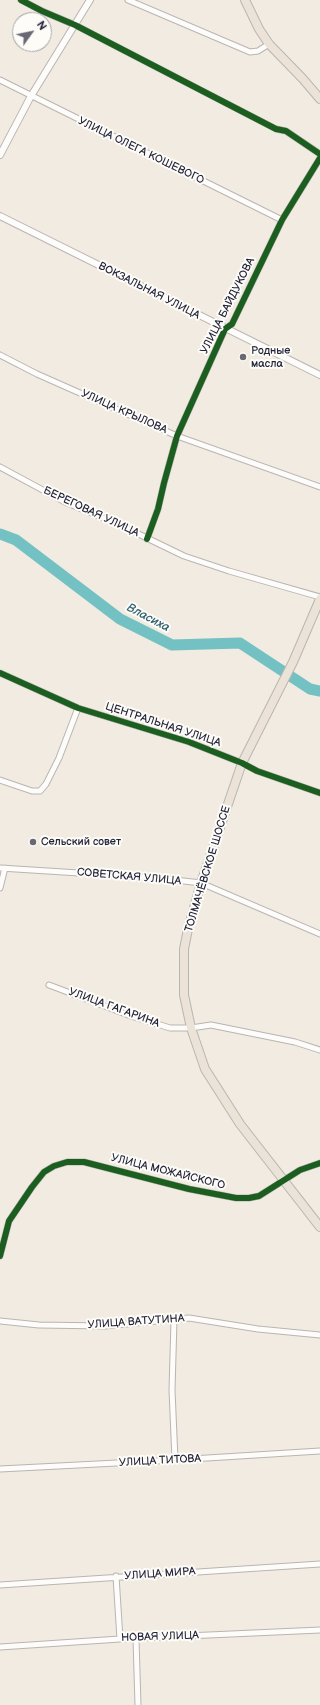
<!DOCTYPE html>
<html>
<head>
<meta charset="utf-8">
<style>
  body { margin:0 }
  #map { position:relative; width:320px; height:1705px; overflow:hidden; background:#f1ebe1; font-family:"Balsamiq Sans",sans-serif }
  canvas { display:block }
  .north { position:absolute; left:12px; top:12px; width:40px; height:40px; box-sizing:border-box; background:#fdfcf7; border:1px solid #a5a5ac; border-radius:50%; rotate:57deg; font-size:11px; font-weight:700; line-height:16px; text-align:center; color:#22223b }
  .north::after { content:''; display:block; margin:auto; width:14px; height:18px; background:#6a6875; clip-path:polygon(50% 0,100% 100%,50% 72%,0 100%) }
</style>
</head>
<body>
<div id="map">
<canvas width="320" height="1705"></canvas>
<div class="north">N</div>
</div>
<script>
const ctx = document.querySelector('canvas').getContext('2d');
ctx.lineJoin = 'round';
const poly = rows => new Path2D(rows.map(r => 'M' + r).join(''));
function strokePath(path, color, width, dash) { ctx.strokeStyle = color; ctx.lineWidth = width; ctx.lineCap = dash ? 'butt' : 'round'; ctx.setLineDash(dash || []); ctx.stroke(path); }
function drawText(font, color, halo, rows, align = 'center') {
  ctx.font = font + ' "Balsamiq Sans",sans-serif'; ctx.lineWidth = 4; ctx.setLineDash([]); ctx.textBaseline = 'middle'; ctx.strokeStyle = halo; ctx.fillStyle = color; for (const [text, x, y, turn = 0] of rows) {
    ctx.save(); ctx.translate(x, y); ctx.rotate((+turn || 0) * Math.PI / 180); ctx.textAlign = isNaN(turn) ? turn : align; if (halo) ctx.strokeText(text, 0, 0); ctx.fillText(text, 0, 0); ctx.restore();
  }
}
const river = poly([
  [0,534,16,540,120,619,172,645,240,643,310,689,320,691]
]);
const minor = poly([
  [21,0,42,11,75,25,276,129,286,131,320,154],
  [128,0,250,52,258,51,269,44],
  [0,80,282,220],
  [0,355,37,374,177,436,320,487],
  [0,467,65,502,120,525,184,556,229,571,320,597],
  [147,539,158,509,164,483,177,436,225,329,232,324,282,220,320,158],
  [0,673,78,708,189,742,242,763,257,771,320,793],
  [0,780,32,791,40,791,46,784,59,758,78,708],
  [0,868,158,878,201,883,320,934],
  [0,888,5,868],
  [49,985,131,1016,170,1028,191,1028,211,1025,295,1042,320,1050],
  [0,1256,9,1221,32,1187,44,1172,54,1166,67,1162,84,1162,189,1189,236,1198,249,1198,259,1196,300,1170,320,1163],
  [174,1320,172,1390,175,1460],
  [0,1321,39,1325,105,1326,189,1318,258,1329,320,1335],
  [0,1469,175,1460,320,1451],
  [116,1576,120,1639],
  [0,1585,320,1564],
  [136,1639,138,1705],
  [0,1647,120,1639,320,1630]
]);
const tertiary = poly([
  [0,155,31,96,90,0],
  [0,216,320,375]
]);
const primary = poly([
  [245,0,259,29,269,44,303,79,320,99],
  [320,599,293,662,242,763,201,883,188,929,184,949,184,995,191,1028,205,1069,240,1124,320,1227]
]);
const cycleway = poly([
  [21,0,42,11,75,25,276,129,286,131,320,154],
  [147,539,158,509,164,483,177,436,225,329,232,324,282,220,320,158],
  [0,673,78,708,189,742,242,763,257,771,320,793],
  [0,1256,9,1221,32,1187,44,1172,54,1166,67,1162,84,1162,189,1189,236,1198,249,1198,259,1196,300,1170,320,1163]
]);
const markers = [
  [243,357,4,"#6a6875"],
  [33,842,4,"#6a6875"]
];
const streetNames = [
  ["УЛИЦА ОЛЕГА КОШЕВОГО",141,151,26],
  ["ВОКЗАЛЬНАЯ УЛИЦА",149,291,27],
  ["УЛИЦА БАЙДУКОВА",228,306,-63],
  ["УЛИЦА КРЫЛОВА",124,412,24],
  ["БЕРЕГОВАЯ УЛИЦА",91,512,25],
  ["ЦЕНТРАЛЬНАЯ УЛИЦА",163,725,18],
  ["ТОЛМАЧЁВСКОЕ ШОССЕ",208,869,-73],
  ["СОВЕТСКАЯ УЛИЦА",129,877,5],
  ["УЛИЦА ГАГАРИНА",114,1008,20],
  ["УЛИЦА МОЖАЙСКОГО",168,1172,14],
  ["УЛИЦА ВАТУТИНА",136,1322,-4],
  ["УЛИЦА ТИТОВА",160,1461,-3],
  ["УЛИЦА МИРА",160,1574,-4],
  ["НОВАЯ УЛИЦА",160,1637,-2]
];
const poiNames = [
  ["Родные",251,351],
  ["масла",251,364],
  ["Сельский совет",41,842]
];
const waterNames = [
  ["Власиха",148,618,28]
];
strokePath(river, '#74c1c3', 11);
strokePath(minor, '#b9b5b1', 7);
strokePath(tertiary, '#b9b5b1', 8);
strokePath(primary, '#b9b5b1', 10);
strokePath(minor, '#fdfcfa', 5);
strokePath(tertiary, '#fdfcfa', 6);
strokePath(primary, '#ebe3d8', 8);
strokePath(cycleway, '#1b5e20', 6);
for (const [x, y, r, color] of markers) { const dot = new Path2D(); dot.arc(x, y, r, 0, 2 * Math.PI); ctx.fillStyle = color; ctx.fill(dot); strokePath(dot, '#fdfcf7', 1.5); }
drawText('11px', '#22223b', '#fdfcf7', streetNames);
drawText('11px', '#22223b', '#fdfcf7', poiNames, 'left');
drawText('italic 12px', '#2f6172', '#fdfcf7', waterNames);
</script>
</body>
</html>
